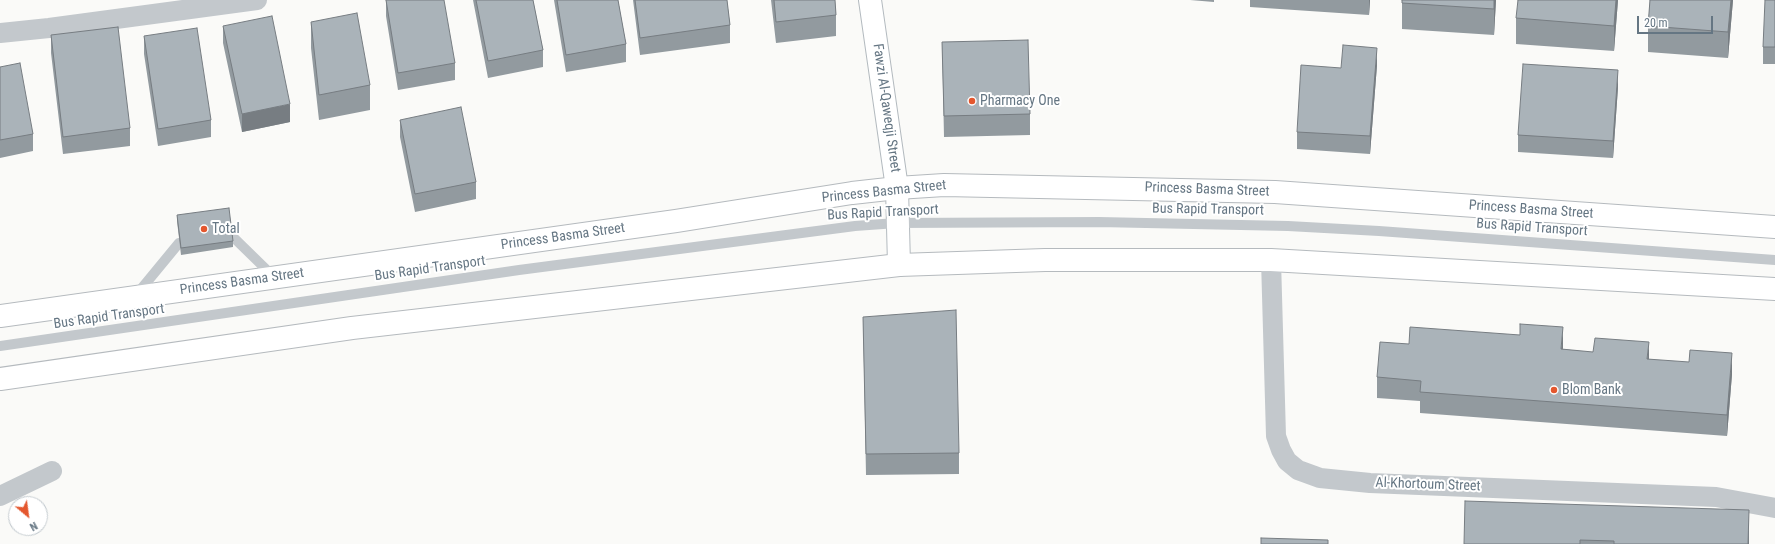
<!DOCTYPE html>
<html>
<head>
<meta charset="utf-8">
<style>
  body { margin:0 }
  #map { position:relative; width:1775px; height:544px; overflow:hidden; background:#fafaf8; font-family:"Roboto Condensed",sans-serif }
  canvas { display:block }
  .north { position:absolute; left:8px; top:496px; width:40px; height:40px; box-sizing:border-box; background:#fff; border:1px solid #c1c8cd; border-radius:50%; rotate:151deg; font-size:11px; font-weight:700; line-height:16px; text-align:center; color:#657683 }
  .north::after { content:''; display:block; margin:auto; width:14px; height:18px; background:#e4572e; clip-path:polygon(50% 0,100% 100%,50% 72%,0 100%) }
  .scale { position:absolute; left:1637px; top:16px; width:76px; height:18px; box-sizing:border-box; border:2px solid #657683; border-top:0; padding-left:5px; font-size:12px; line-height:14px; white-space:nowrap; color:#657683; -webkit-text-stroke:3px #fff; paint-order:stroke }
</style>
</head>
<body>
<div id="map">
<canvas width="1775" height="544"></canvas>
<div class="north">N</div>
<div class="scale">20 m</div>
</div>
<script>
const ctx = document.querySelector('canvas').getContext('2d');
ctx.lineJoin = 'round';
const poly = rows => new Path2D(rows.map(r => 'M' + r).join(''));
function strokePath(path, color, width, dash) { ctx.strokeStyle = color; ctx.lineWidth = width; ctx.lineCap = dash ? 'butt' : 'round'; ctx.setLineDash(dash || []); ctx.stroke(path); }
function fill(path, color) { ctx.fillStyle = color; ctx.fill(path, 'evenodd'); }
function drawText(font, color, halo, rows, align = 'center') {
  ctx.font = font + ' "Roboto Condensed",sans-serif'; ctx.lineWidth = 4; ctx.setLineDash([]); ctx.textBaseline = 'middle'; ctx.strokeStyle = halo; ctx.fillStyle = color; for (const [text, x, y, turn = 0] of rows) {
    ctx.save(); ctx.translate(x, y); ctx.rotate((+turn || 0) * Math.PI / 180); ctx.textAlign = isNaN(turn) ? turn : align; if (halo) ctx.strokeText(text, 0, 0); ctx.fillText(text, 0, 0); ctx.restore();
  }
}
const lane = poly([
  [232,236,274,277],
  [137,294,179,243],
  [0,346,519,270,855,226,897,223,1099,222,1288,226,1379,231,1775,260]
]);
const street = poly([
  [0,33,49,28,257,0],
  [1271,260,1276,436,1281,450,1287,461,1298,470,1320,478,1370,483,1716,497,1775,508],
  [0,496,52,471]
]);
const secondary = poly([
  [870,0,897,188,899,265]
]);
const primary = poly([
  [0,316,676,221,852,193,897,188,944,185,1275,192,1775,227],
  [0,379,352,328,899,265,1045,260,1271,260,1775,289]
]);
const wall = poly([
  [386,0,455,63,455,80,398,90,386,16],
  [473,0,533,0,543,50,543,67,488,78],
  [554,0,618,0,626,44,626,62,566,72],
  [633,0,727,0,730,25,730,43,640,55],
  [771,0,835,0,836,15,836,36,776,43],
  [1190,0,1214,0,1214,2],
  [1250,0,1370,0,1369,15,1250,7],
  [1402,0,1496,0,1494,35,1402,29],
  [1618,0,1614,51,1516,44,1516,18],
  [1650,0,1733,0,1728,58,1648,52,1648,26],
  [1775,0,1775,64,1763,64,1763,47],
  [311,22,370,85,370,110,319,120,311,48],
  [223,26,290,122,242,132,223,43],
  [51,35,130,128,130,146,63,154,51,53],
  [144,36,211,120,211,137,158,146,144,54],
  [942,42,1030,114,1030,135,944,137],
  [1377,65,1370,154,1297,149,1297,132,1341,68],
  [0,67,33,134,33,151,0,158],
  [1618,87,1613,158,1518,152,1518,135],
  [400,120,476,182,476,199,415,212,400,137],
  [177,215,233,241,233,247,181,255,177,221],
  [863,317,959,453,959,474,866,475],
  [1409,344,1562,349,1649,359,1732,374,1727,436,1420,413,1420,401,1377,398,1377,377],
  [1749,531,1749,544,1464,544]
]);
const shadedWall = poly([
  [1369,0,1370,0,1369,15],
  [1494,0,1496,0,1494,35],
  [1616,0,1618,0,1614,51,1614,26],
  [1731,0,1733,0,1728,58,1728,32],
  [1377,48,1377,65,1370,154,1370,136],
  [1618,70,1618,87,1613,158,1613,141],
  [290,104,290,122,242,132,242,114],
  [1563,327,1563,348,1561,370,1561,349],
  [1649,342,1649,363,1647,359],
  [1732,353,1732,374,1727,436,1727,415],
  [1749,510,1749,544,1748,544]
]);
const building = poly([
  [386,0,444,0,455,63,398,73,386,0],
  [476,0,533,0,543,50,488,61,476,0],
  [557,0,618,0,626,44,566,55,557,0],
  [635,0,727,0,730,25,640,38,635,0],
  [774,0,835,0,836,15,776,22,774,0],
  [1402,0,1494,0,1494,9,1402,3,1402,0],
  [1518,0,1616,0,1614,26,1516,18,1518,0],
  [1650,0,1731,0,1728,32,1648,26,1650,0],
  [1765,0,1775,0,1775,47,1763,47,1765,0],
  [357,13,370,85,319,95,311,22,357,13],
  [272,16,290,104,242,114,223,26,272,16],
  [118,27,130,128,63,137,51,35,118,27],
  [197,28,211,120,158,129,144,36,197,28],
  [1028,40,1030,114,944,116,942,42,1028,40],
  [1343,45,1377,48,1370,136,1297,132,1301,65,1341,68,1343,45],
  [20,63,33,134,0,140,0,67,20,63],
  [1523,64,1618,70,1613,141,1518,135,1523,64],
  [461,107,476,182,415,194,400,120,461,107],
  [229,208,233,241,181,248,177,215,229,208],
  [956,310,959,453,866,454,863,317,956,310],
  [1520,324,1563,327,1561,349,1593,352,1595,338,1649,342,1647,359,1689,362,1690,350,1732,353,1727,415,1420,392,1421,381,1377,377,1380,342,1409,344,1410,327,1520,335,1520,324],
  [1465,501,1749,510,1748,544,1614,544,1614,541,1580,540,1580,544,1464,544,1465,501],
  [1261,538,1328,540,1328,544,1261,544,1261,538]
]);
const markers = [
  [972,101,4,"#e4572e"],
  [204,229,4,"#e4572e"],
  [1554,390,4,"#e4572e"]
];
const poiNames = [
  ["Pharmacy One",980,101],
  ["Total",212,229],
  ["Blom Bank",1562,390]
];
const streetNames = [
  ["Fawzi Al-Qaweqji Street",886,108,82],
  ["Princess Basma Street",1207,190,2],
  ["Princess Basma Street",884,192,-6],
  ["Bus Rapid Transport",1208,210,1],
  ["Princess Basma Street",1531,210,4],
  ["Bus Rapid Transport",883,213,-3],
  ["Bus Rapid Transport",1532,228,4],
  ["Princess Basma Street",563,237,-8],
  ["Bus Rapid Transport",430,269,-8],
  ["Princess Basma Street",242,282,-8],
  ["Bus Rapid Transport",109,317,-8],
  ["Al-Khortoum Street",1428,485,2]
];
strokePath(secondary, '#b3babf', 24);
strokePath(primary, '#b5babe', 24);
strokePath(lane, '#c3c8cc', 10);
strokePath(street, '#c3c8cc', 20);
strokePath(secondary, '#fff', 22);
strokePath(primary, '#fff', 22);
fill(wall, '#929a9f');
fill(shadedWall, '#777d82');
fill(building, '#aab3b9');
strokePath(building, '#777d82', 1);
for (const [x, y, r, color] of markers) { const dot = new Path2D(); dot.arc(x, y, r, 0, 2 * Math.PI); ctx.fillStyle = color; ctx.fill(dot); strokePath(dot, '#fff', 1.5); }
drawText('14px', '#657683', '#fff', poiNames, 'left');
drawText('14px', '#657683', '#fff', streetNames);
</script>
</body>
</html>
